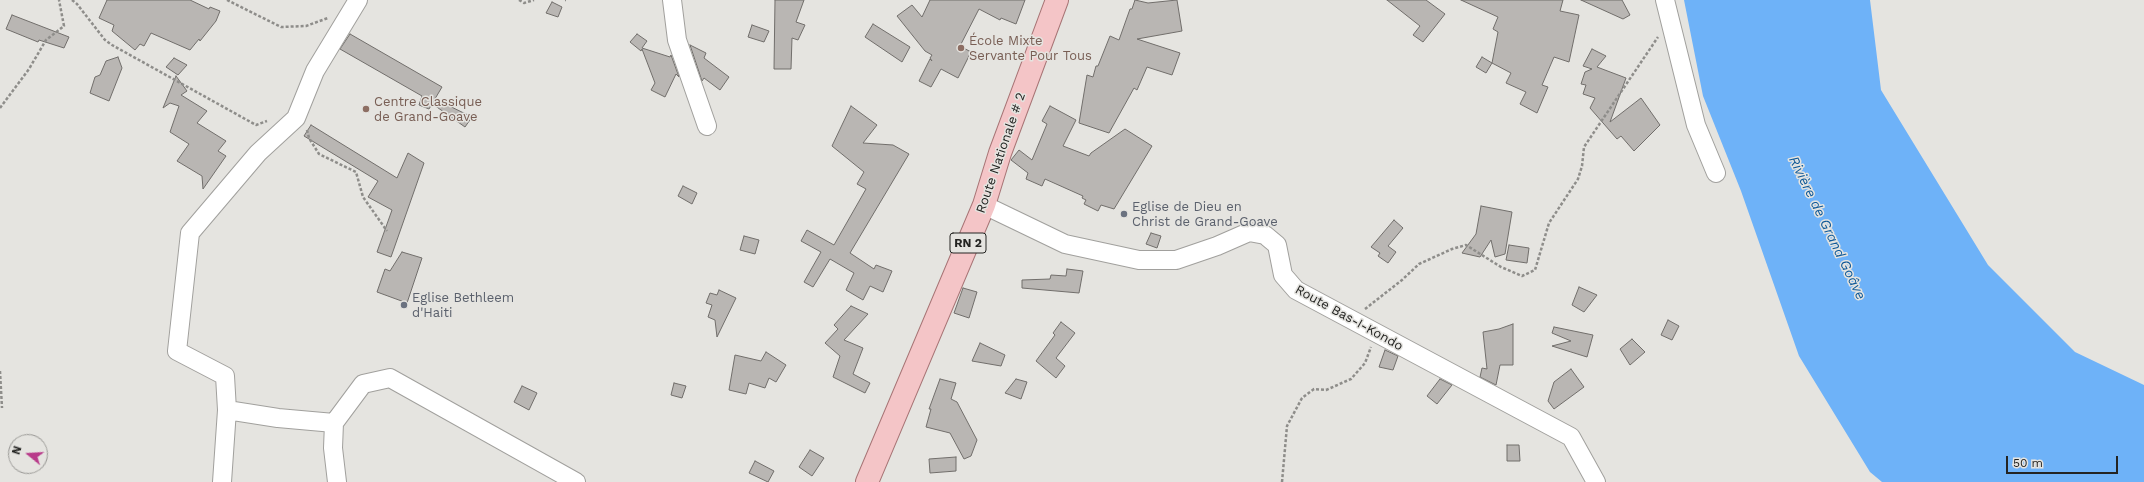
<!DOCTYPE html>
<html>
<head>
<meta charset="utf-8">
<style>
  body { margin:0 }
  #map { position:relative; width:2144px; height:482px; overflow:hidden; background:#e5e4e0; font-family:"Work Sans",sans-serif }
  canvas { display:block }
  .north { position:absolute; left:8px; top:434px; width:40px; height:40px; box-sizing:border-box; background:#e5e4e0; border:1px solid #989794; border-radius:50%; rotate:288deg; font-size:11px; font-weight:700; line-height:16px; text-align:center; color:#242422 }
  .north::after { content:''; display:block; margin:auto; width:14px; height:18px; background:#b83b8a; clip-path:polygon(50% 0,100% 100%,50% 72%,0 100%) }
  .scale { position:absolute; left:2006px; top:456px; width:112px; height:18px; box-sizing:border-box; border:2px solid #242422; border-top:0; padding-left:5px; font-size:12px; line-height:14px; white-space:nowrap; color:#242422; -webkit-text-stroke:3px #e5e4e0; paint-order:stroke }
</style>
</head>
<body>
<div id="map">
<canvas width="2144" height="482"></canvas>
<div class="north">N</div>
<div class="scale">50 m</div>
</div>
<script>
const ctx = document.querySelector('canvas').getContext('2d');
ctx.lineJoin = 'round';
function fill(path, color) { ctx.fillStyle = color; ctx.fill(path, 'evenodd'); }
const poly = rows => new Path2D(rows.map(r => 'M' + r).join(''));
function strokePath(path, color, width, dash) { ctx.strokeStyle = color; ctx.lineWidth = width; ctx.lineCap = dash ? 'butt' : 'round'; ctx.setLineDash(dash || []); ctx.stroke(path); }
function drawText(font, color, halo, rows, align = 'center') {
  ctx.font = font + ' "Work Sans",sans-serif'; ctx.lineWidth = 3; ctx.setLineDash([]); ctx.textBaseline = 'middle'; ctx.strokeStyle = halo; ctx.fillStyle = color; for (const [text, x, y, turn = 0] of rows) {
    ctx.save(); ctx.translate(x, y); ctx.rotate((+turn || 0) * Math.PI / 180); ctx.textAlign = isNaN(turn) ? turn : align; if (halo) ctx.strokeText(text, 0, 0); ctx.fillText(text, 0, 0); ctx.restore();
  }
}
const water = poly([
  [1684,0,1870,0,1881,90,1988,265,2075,352,2144,385,2144,482,1882,482,1870,472,1799,356,1741,191,1703,96]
]);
const building = poly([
  [107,0,190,0,209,9,210,7,220,11,216,21,200,41,199,39,190,50,151,33,144,46,140,44,135,50,112,31,114,25,99,18,107,0],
  [775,0,804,0,796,22,805,25,798,40,792,38,791,69,774,69,775,0],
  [930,0,1025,0,1016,24,1001,18,1000,20,979,9,960,46,971,52,958,78,941,69,931,87,919,81,930,59,932,61,930,58,932,55,925,51,897,16,912,5,922,17,930,0],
  [1135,0,1148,3,1177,0,1182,31,1137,39,1180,53,1172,75,1147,67,1137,90,1134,88,1109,133,1079,123,1087,75,1093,77,1096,66,1098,66,1110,36,1119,40,1130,9,1132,9,1135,0],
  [1387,0,1426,0,1445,14,1423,42,1413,35,1420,26,1387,0],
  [1461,0,1563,0,1560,11,1579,15,1569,62,1554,57,1542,85,1548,87,1537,113,1520,104,1526,92,1506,83,1511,73,1492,63,1498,32,1493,29,1498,17,1461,0],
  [1581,0,1622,0,1630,15,1623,19,1581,0],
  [552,2,562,7,558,17,546,13,552,2],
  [12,15,69,37,64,48,39,40,38,42,6,29,12,15],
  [873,24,910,47,902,62,865,37,873,24],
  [752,25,769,31,764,42,748,37,752,25],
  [350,34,442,87,429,109,419,105,422,96,340,49,350,34],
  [637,34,647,41,642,48,670,57,671,55,679,77,676,74,665,97,651,90,655,83,642,49,641,51,630,42,637,34],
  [690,45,706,53,704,58,729,77,720,90,704,78,702,81,690,45],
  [1592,49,1606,56,1597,67,1626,78,1610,122,1641,98,1660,125,1634,151,1621,136,1617,139,1590,108,1595,98,1583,94,1586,85,1581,84,1585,72,1592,69,1583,66,1592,49],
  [118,57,122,68,109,101,90,93,95,77,100,75,106,61,118,57],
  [1482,57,1492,63,1486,73,1476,67,1482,57],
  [174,58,187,65,178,75,166,67,174,58],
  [176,76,187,91,181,95,207,111,197,123,226,141,218,151,226,156,203,189,202,176,177,161,189,144,170,132,179,106,170,103,163,108,176,76],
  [437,100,472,117,465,127,434,105,437,100],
  [851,106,877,125,863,143,893,145,909,154,850,253,874,269,876,265,892,271,883,292,870,286,863,300,846,290,854,273,830,259,813,287,804,282,821,252,801,241,807,230,834,245,866,189,857,184,864,172,832,146,851,106],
  [1050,106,1076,120,1063,146,1089,156,1091,153,1125,129,1152,146,1114,209,1101,205,1098,211,1084,204,1086,200,1082,198,1083,196,1045,179,1042,186,1026,179,1028,173,1011,160,1019,150,1032,160,1047,124,1042,121,1050,106],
  [311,125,397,178,408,153,424,163,391,257,377,252,392,210,368,197,378,181,304,136,311,125],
  [683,186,697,193,692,204,678,196,683,186],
  [1481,206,1512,212,1505,254,1495,257,1491,240,1480,257,1462,253,1476,234,1481,206],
  [1394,220,1403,228,1388,246,1396,252,1388,263,1378,256,1380,253,1371,247,1394,220],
  [1151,233,1161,236,1157,248,1146,244,1151,233],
  [744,236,759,240,755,254,740,250,744,236],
  [1509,245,1529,248,1527,263,1506,260,1509,245],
  [402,252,422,258,407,303,377,292,385,269,390,271,402,252],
  [1067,269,1083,271,1079,293,1022,288,1022,280,1050,279,1051,275,1066,276,1067,269],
  [1579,287,1597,295,1584,312,1572,305,1579,287],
  [963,288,977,292,969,318,954,313,963,288],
  [719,290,736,298,717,337,715,320,708,317,712,305,706,303,710,293,717,295,719,290],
  [851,306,868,314,844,340,863,348,853,374,870,383,865,393,833,377,840,356,825,343,838,329,834,325,851,306],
  [1668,320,1679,326,1672,340,1661,335,1668,320],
  [1061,322,1075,333,1056,358,1065,366,1056,378,1036,361,1055,335,1053,333,1061,322],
  [1513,324,1513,365,1500,365,1496,385,1480,377,1482,368,1487,369,1483,332,1499,329,1513,324],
  [1554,327,1593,335,1587,357,1552,346,1571,341,1552,333,1554,327],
  [1632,339,1645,352,1630,365,1620,349,1632,339],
  [980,343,1005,355,1001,366,972,361,980,343],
  [1385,350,1398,356,1393,370,1379,367,1385,350],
  [766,352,786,365,776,382,769,378,765,388,749,383,746,394,729,390,735,355,761,361,766,352],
  [1571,369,1584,387,1554,409,1548,401,1554,382,1571,369],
  [940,379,956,383,951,399,957,402,977,440,971,456,964,459,950,433,926,427,931,409,929,409,940,379],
  [1016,379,1027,382,1021,399,1005,393,1016,379],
  [1440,379,1452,385,1437,404,1427,396,1440,379],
  [674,383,686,386,682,398,671,395,674,383],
  [522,386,537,393,529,410,514,402,522,386],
  [1507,445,1519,445,1520,461,1507,461,1507,445],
  [810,450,824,458,812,476,799,467,810,450],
  [956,457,956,471,930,473,929,459,956,457],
  [755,461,774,471,768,482,749,473,755,461]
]);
const path = poly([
  [72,0,77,4,105,40,112,45,256,125,267,121],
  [227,0,281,27,306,26,328,18],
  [519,0,524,3,534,0],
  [565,0,566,0],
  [0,108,29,69,46,40,64,26,59,0],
  [307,130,309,138,319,154,356,172,363,197,387,231],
  [1365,309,1402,280,1419,264,1452,249,1466,245,1501,267,1522,276,1535,270,1549,223,1578,179,1582,166,1584,147,1658,37],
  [0,371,2,408],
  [1282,482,1287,426,1302,398,1314,389,1326,390,1351,379,1365,363,1371,347]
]);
const street = poly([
  [672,0,677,40,707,126],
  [1665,0,1696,125,1716,173],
  [984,205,1065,244,1139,260,1176,260,1217,246,1249,232,1265,235,1277,245,1283,275,1296,290,1571,437,1596,482],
  [227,410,278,418,334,423,363,384,390,378,576,482],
  [334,423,333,448,337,482],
  [222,482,227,410,225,376,177,351,190,233,258,153,296,118,315,71,358,0]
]);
const primary = poly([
  [867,482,984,205,1000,153,1057,0]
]);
const markers = [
  [961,48,4,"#8d6e63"],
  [366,109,4,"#8d6e63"],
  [1124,214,4,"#6b7280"],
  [404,305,4,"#6b7280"]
];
const shields = [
  [968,243,36]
];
const shieldNames = [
  ["RN 2",968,243]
];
const educationNames = [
  ["École Mixte",969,41],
  ["Servante Pour Tous",969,56],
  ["Centre Classique",374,102],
  ["de Grand-Goave",374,117]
];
const streetNames = [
  ["Route Nationale # 2",1001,153,-71],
  ["Route Bas-I-Kondo",1349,318,29]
];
const worshipNames = [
  ["Eglise de Dieu en",1132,207],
  ["Christ de Grand-Goave",1132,222],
  ["Eglise Bethleem",412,298],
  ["d'Haiti",412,313]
];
const waterNames = [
  ["Rivière de Grand Goâve",1827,228,64]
];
fill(water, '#6eb2f8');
fill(building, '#b9b6b3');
strokePath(building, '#716e6b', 1);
strokePath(street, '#a1a09d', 20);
strokePath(primary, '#a77475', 24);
strokePath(path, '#8e8d8a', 2.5, [3, 2]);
strokePath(street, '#fff', 18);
strokePath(primary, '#f4c5c7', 22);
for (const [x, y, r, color] of markers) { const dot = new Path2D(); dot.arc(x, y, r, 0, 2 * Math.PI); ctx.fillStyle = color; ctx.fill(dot); strokePath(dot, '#e5e4e0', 1.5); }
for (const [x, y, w] of shields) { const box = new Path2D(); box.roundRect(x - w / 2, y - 10, w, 20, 3); ctx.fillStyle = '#e5e4e0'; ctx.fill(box); strokePath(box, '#242422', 1); }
drawText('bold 12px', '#242422', null, shieldNames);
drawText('13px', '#785e54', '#e5e4e0', educationNames, 'left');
drawText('13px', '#242422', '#e5e4e0', streetNames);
drawText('13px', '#5b616d', '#e5e4e0', worshipNames, 'left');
drawText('italic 14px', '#0f5998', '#e5e4e0', waterNames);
</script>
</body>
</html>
